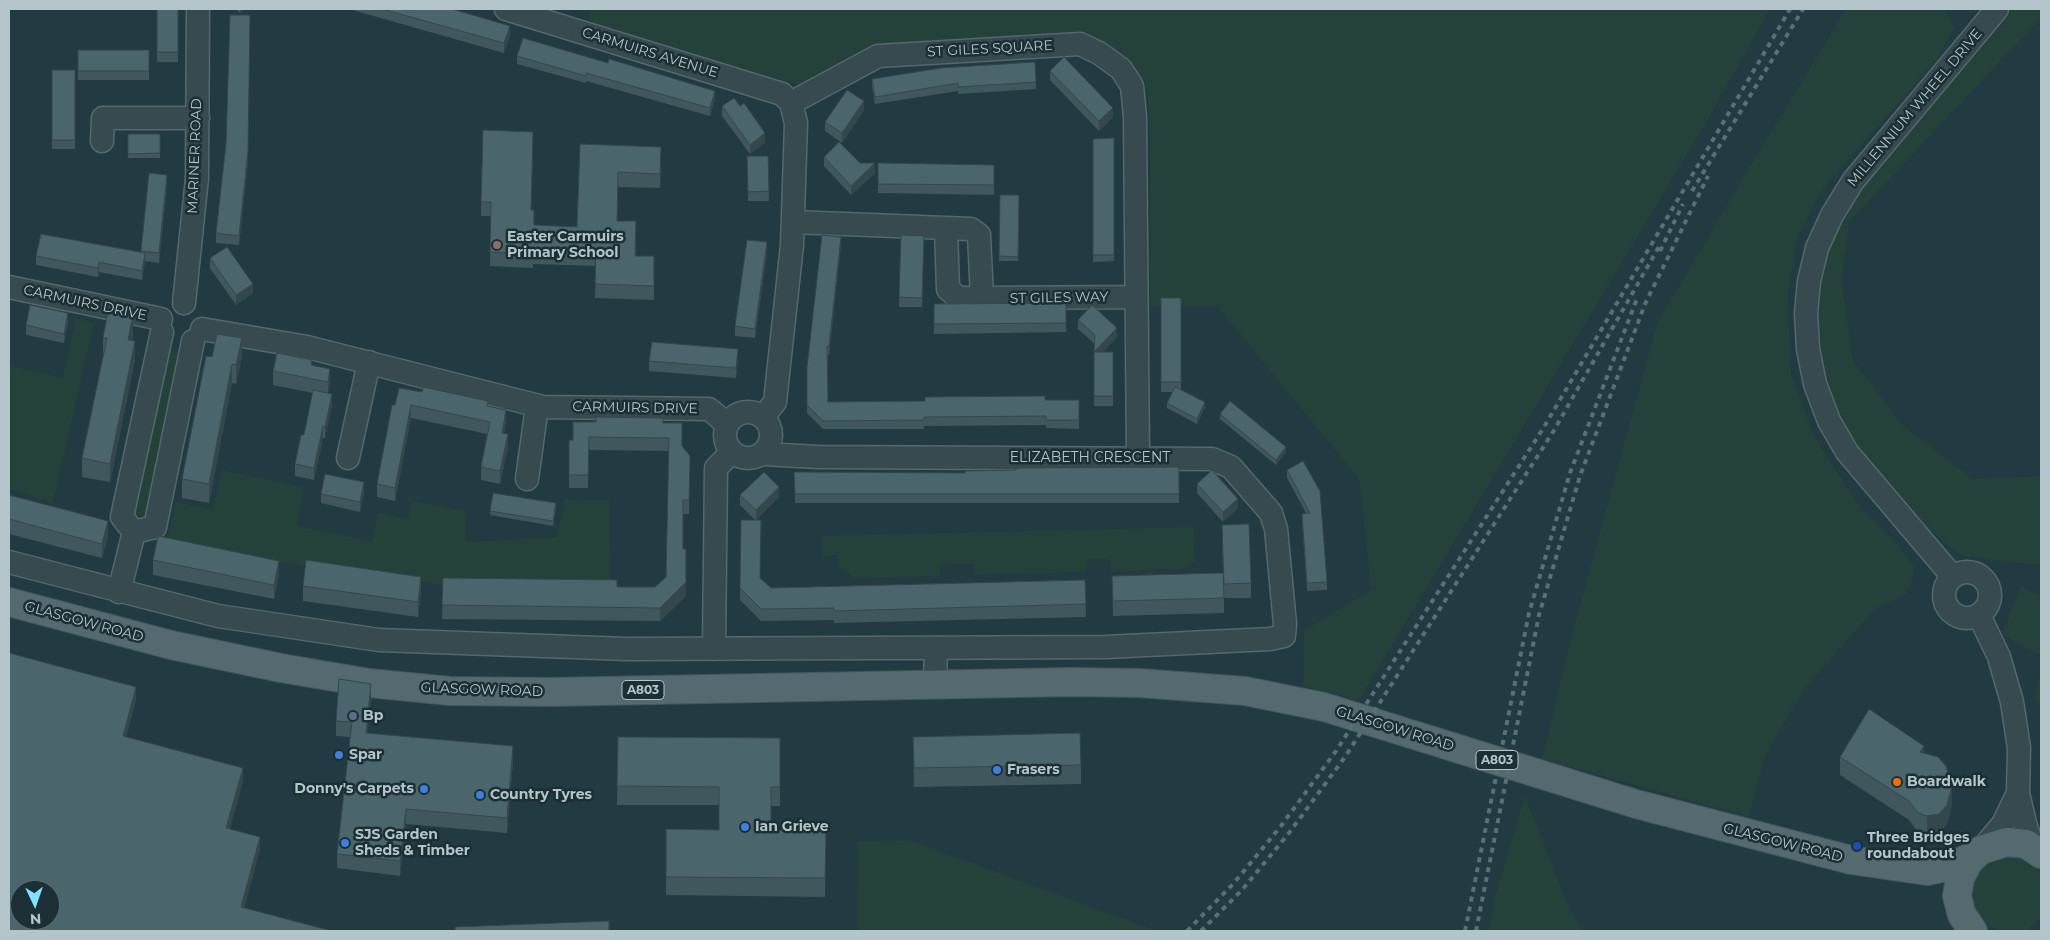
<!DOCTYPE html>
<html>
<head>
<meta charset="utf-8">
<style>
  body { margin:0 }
  #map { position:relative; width:2050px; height:940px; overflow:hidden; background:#223a41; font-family:Montserrat,sans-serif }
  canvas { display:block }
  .frame { position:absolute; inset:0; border:10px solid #b3c5cb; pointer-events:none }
  .north { position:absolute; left:10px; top:880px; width:50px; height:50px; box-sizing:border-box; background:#1b2f35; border:1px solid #586b71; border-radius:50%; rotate:177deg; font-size:14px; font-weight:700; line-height:20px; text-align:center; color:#b3c5cb }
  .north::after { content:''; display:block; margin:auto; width:18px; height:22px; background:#84e0ff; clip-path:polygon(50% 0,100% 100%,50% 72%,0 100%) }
</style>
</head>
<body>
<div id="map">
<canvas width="2050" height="940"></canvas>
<div class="frame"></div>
<div class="north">N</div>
</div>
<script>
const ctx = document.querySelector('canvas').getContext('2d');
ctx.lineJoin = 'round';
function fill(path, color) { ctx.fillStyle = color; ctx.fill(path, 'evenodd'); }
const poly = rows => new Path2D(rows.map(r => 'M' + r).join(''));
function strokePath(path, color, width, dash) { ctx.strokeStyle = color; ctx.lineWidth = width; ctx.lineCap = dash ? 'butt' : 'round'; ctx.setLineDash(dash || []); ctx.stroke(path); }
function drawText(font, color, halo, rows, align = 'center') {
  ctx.font = font + ' Montserrat,sans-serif'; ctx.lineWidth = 5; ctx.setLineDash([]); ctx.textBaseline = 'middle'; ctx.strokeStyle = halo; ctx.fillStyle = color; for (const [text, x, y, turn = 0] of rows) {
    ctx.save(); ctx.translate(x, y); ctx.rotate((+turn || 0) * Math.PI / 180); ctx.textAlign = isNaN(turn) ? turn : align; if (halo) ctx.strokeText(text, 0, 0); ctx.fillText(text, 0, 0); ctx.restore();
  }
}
const green = poly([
  [590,9,1770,9,1711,114,1359,700,1303,686,1304,630,1371,590,1359,479,1217,306,1150,306,1150,114,1145,80,1124,60,1089,38,874,49,806,87,589,25],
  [1846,9,1945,9,1954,28,1937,59,1823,189,1798,235,1788,293,1791,375,1816,440,1860,507,1898,545,1914,566,1913,580,1905,595,1876,608,1805,688,1765,756,1749,817,1542,759,1571,638,1657,323,1752,163],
  [2013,9,2041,9,2041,18,1849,222,1842,282,1853,361,1903,425,1973,479,2041,476,2041,565,1985,559,1960,555,1941,540,1905,503,1846,440,1815,360,1813,318,1828,244,1845,206,1904,133],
  [76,318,94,323,53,503,9,489,9,373,11,366,62,378],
  [167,350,182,353,147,517,132,514],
  [221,470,304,487,297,526,372,541,378,513,408,519,412,501,466,511,465,542,557,537,565,499,609,500,610,586,434,584,301,566,167,542,175,502,213,509],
  [1194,527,1195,561,1185,569,1111,571,1110,559,1086,559,1086,572,974,575,973,564,940,565,940,576,854,578,837,566,837,555,822,556,822,536],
  [2021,586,2041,596,2041,656,2002,635],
  [2041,666,2041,706,2036,701,2036,692],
  [1525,795,1568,905,1582,931,1488,931,1495,897],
  [910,840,1157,931,858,931,857,841],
  [2011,855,2024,857,2041,869,2041,918,2027,930,2002,931,1991,927,1982,918,1975,908,1973,896,1974,884,1979,872,1987,863,1998,857]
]);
const minor = poly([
  [506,9,782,94,791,103],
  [791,103,878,56,1080,44,1099,53,1121,69,1132,86,1135,117,1138,459],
  [102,141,103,118,198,118],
  [793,222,946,228],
  [946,228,971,229,979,235,982,298,958,298,948,289,946,228],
  [9,287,161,319],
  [982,298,1136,297],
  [184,303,197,178,198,9],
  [202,329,307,347,543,407,709,409,727,424],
  '725 435a23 23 0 1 1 46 0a23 23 0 1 1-46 0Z',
  [763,417,775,402,792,245,796,123,791,103],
  [348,458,369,362],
  [527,479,537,406],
  [134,532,155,527,193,341],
  [134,532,122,517,162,332],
  [9,562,218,616,379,640,627,649,1106,647,1270,639,1284,636,1285,624,1276,529,1271,513,1231,467,1212,459,818,457,763,454],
  '1944 595a23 23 0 1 1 46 0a23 23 0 1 1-46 0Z',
  [1953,577,1847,452,1829,421,1815,384,1808,349,1806,313,1809,281,1817,248,1832,215,1853,181,1997,9],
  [119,592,134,532],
  [1979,615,1999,657,2012,702,2019,748,2018,793,2026,827,2034,848],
  [714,649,716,468,732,452],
  [935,684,936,648],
  [1981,850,2003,824,2018,793]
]);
const major = poly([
  [9,602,171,645,281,668,369,683,450,691,550,692,1071,682,1140,683,1245,691,1324,707,1636,804,1851,860,1927,871,1952,866,1975,855],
  [1973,931,1962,915,1957,896,1960,878,1969,861,1981,850,2007,842,2026,844,2041,854]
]);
const rail = poly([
  [1692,191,1803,9],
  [1660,251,1683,204],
  [1187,931,1234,883,1281,826,1336,751,1544,427,1790,9],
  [1201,931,1242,890,1289,833,1345,757,1553,432,1660,245],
  [1465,931,1529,613,1570,473,1638,296],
  [1476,931,1539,615,1580,476,1645,304,1708,176]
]);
const wall = poly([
  [157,9,178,9,178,62,157,62],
  [236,9,245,9,240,13],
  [349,9,452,9,510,35,504,53],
  [78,50,149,50,149,80,78,80],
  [517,56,715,99,710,116,586,81,586,83,517,64],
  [52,70,75,70,75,149,52,149],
  [1050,71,1113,117,1099,131,1050,80],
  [872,79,1036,82,1036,89,958,94,958,91,875,104,872,86],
  [722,106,765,143,750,154,722,116],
  [864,110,842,143,825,131,825,122],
  [128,134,160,134,160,158,128,158],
  [1114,138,1114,261,1093,262,1093,139],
  [580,144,661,161,660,188,618,187,617,221,636,236,636,256,654,271,654,300,595,298,596,266,533,264,533,268,490,266,491,216,481,216,481,202,533,146,531,210,534,225,577,227],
  [747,156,768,156,769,201,748,201],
  [824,157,860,163,875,173,851,195,824,166],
  [248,160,239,245,216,243,216,233],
  [878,163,994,165,994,195,878,193],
  [149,173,167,185,159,263,145,261,142,280,99,272,98,277,36,265,36,256,141,253],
  [1000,195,1019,195,1018,261,999,261],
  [901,235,924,236,922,307,899,307],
  [841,245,829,355,828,354,828,402,925,401,1045,400,1079,400,1079,429,1046,428,1046,425,924,426,924,429,823,429,807,413,807,367],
  [767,252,755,338,735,336,735,326],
  [210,258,253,293,236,305,210,268],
  [1161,298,1181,298,1181,390,1205,407,1197,424,1167,408,1167,403,1173,392,1161,392],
  [1066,303,1066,332,934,334,934,304],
  [1078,320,1117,337,1103,352,1113,352,1113,406,1094,406,1095,344,1078,329],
  [68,323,64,343,26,335,26,325],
  [133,335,132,340,135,360,110,482,82,477,82,458,103,356,103,338],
  [212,357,242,357,236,384,232,383,209,503,182,498,182,479],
  [738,359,736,378,649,371,649,361],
  [312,365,330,383,328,393,332,405,325,438,323,438,314,480,295,476,295,464,304,435,313,393,273,385,273,371],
  [395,405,488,406,506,423,504,433,508,447,500,484,481,480,481,467,487,434,411,418,395,501,377,497,377,484],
  [1220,414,1286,452,1276,465,1220,419],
  [663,423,690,456,689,514,683,514,683,549,686,596,660,621,442,619,443,578,617,587,655,587,666,577,669,451,589,450,588,488,569,488,569,440,573,440],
  [1303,461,1327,582,1327,590,1307,591,1302,522,1302,514,1306,513,1287,478,1287,470],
  [1179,467,1179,503,795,503,794,472,965,473],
  [1197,484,1238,508,1223,522,1197,493],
  [364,492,360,512,321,503,321,494],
  [9,495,108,536,102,558,9,534],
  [740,495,779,497,756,520,760,578,771,588,1085,580,1086,617,834,623,834,620,761,621,740,600,741,520,755,520,740,505],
  [556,508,553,526,490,515,490,511],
  [1222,539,1251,583,1251,598,1224,598,1224,613,1113,616,1112,576,1223,573],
  [153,560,279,575,274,599,153,575],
  [303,586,421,591,418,617,303,601],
  [371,699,367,733,513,761,507,833,406,824,400,876,337,868,337,854,350,737,336,736,336,721],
  [618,737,780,738,780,806,771,806,771,830,826,831,825,897,666,895,666,829,719,830,719,805,617,805],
  [913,737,1081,765,1081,784,914,787],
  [1924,753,1952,805,1947,824,1939,833,1927,835,1918,832,1909,820,1840,775,1840,757]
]);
const shadedWall = poly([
  [240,9,245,9,240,13],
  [250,15,248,160,239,245,239,236],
  [510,26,510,35,504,53,504,43],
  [715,91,715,99,710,116,710,108],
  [864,101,864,110,842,143,842,133],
  [1113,108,1113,117,1099,131,1099,121],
  [765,133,765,143,750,154,750,145],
  [875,163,875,173,851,195,851,186],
  [167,175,167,185,159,263,159,253],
  [841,237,841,245,829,355,829,346],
  [767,242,767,252,755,338,755,329],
  [145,253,145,263,142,280,142,271],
  [99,262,99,272,98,277,98,268],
  [253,284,253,293,236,305,236,295],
  [68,313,68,323,64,343,64,334],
  [133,316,133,335,128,358,128,340],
  [1117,328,1117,337,1094,362,1094,352],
  [242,338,242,357,236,384,236,365],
  [135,341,135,360,110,482,110,464],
  [738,349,738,359,736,378,736,368],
  [232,364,232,383,209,503,209,484],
  [330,369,330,383,328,396,328,382],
  [332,394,332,405,325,438,325,427],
  [1205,402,1205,407,1197,424,1197,419],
  [411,405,411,418,395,501,395,488],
  [506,410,506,423,502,446,502,433],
  [323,426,323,438,314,480,314,468],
  [508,434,508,447,500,484,500,471],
  [1286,447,1286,452,1276,465,1276,460],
  [364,482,364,492,360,512,360,502],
  [779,487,779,497,756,520,756,510],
  [1238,499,1238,508,1223,522,1223,512],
  [108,521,108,536,102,558,102,544],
  [279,561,279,575,274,599,274,585],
  [686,562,686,596,660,621,660,608],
  [421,577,421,591,418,617,418,602],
  [371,684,371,699,366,748,366,733],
  [136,687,136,701,123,750,123,736],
  [513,746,513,761,507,833,507,818],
  [1924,746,1924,764,1920,752],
  [243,768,243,783,226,842,226,828],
  [1952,787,1952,805,1947,824,1939,833,1927,835,1927,816],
  [406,809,406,824,400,876,400,861],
  [260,837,260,851,241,921,241,907]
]);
const building = poly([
  [157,9,178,9,178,52,157,52,157,9],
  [382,9,452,9,510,26,504,43,382,9],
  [230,15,250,15,248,151,239,236,216,233,226,144,230,15],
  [523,38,608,63,609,59,715,91,710,108,586,73,586,76,517,56,523,38],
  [78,50,149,50,149,71,78,71,78,50],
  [1064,57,1113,108,1099,121,1050,71,1064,57],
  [1035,62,1036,82,958,87,958,83,875,97,872,79,941,68,1035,62],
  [52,70,75,70,75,140,52,140,52,70],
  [847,90,864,101,842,133,825,122,847,90],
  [734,98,740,106,744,103,765,133,750,145,722,106,734,98],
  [483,130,533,132,531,210,534,210,534,225,577,227,580,144,661,147,660,174,618,172,617,221,636,221,635,256,654,256,654,286,595,284,596,251,533,249,533,254,490,252,491,202,481,202,483,130],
  [128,134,160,134,160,153,128,154,128,134],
  [1114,138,1114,255,1093,255,1093,139,1114,138],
  [839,142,860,163,875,163,851,186,824,157,839,142],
  [747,156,768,156,769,191,748,192,747,156],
  [878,163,994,165,994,185,878,184,878,163],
  [149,173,167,175,159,253,141,251,149,173],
  [1000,195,1019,195,1018,257,999,256,1000,195],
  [41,234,145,253,142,271,99,262,98,268,36,256,41,234],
  [822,235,841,237,829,346,827,346,828,402,925,401,925,397,1045,396,1045,400,1079,400,1079,420,1046,420,1046,416,924,417,924,420,823,421,807,405,807,367,822,235],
  [901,235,924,236,922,298,899,297,901,235],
  [747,240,767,242,755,329,735,326,747,240],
  [227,247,253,284,236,295,210,258,227,247],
  [1161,298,1181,298,1181,382,1161,382,1161,298],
  [1066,303,1066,323,934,324,934,304,1066,303],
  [30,305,68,313,64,334,26,325,30,305],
  [1092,305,1117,328,1094,352,1095,335,1078,320,1092,305],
  [108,311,133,316,128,340,135,341,110,464,82,458,107,338,103,338,108,311],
  [217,334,242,338,236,365,232,364,209,484,182,479,206,356,212,357,217,334],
  [652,342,738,349,736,368,649,361,652,342],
  [1094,352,1113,352,1113,396,1094,396,1094,352],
  [277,353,312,360,311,365,330,369,328,382,273,371,277,353],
  [423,387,488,401,487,406,506,410,502,433,508,434,500,471,481,467,490,422,411,405,395,488,377,484,392,405,395,405,399,388,422,392,423,387],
  [1175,387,1205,402,1197,419,1167,403,1175,387],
  [313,390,332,394,325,427,323,426,314,468,295,464,301,435,304,435,313,390],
  [1230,401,1286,447,1276,460,1220,414,1230,401],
  [596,417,663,418,663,423,682,423,682,446,690,456,689,500,683,500,683,549,686,549,686,582,660,608,442,605,443,578,617,580,617,587,655,587,666,577,669,438,589,437,588,475,569,475,569,440,573,440,573,422,596,422,596,417],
  [1303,461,1320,491,1327,582,1307,583,1302,514,1310,513,1287,470,1303,461],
  [1179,467,1179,494,795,494,794,472,965,473,965,471,1016,470,1016,468,1179,467],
  [1212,470,1238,499,1223,512,1197,484,1212,470],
  [764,472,779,487,756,510,740,495,764,472],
  [325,474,364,482,360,502,321,494,325,474],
  [493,493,556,503,553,521,490,511,493,493],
  [9,495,108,521,102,544,9,519,9,495],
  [741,520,761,520,760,578,771,588,1085,580,1086,604,834,611,834,608,761,609,740,588,741,520],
  [1249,524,1251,583,1224,584,1222,525,1249,524],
  [158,536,279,561,274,585,153,560,158,536],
  [306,560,421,577,418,602,303,586,306,560],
  [1223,573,1224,598,1113,601,1112,576,1223,573],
  [9,653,136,687,123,736,243,768,226,828,260,837,241,907,332,931,9,931,9,653],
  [20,890,50,890,50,920,20,920,20,890],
  [339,679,371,684,366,733,513,746,507,818,406,809,400,861,337,854,352,722,336,721,339,679],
  [1869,709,1924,746,1920,752,1938,757,1946,766,1952,787,1947,805,1939,814,1927,816,1918,813,1909,801,1840,757,1869,709],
  [1080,733,1081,765,914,768,913,737,1080,733],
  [618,737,780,738,780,787,771,787,771,830,826,831,825,878,666,877,666,829,719,830,719,787,617,786,618,737],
  [609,921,609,931,455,931,455,927,609,921]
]);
const markers = [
  [497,245,5,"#8d6e63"],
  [353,716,5,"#5c6f8a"],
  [339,755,5,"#3f7fe0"],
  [997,770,5,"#3f7fe0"],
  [1897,782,5,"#e8710a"],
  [424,789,5,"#3f7fe0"],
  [480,795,5,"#3f7fe0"],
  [745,827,5,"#3f7fe0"],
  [345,843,5,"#3f7fe0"],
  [1857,846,5,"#1a4fb4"]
];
const shields = [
  [643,690,42],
  [1497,760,42]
];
const shieldNames = [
  ["A803",643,690],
  ["A803",1497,760]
];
const streetNames = [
  ["ST GILES SQUARE",990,49,-3],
  ["CARMUIRS AVENUE",650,53,17],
  ["MILLENNIUM WHEEL DRIVE",1915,108,-50],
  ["MARINER ROAD",195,156,-88],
  ["ST GILES WAY",1059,298,-1],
  ["CARMUIRS DRIVE",85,303,12],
  ["CARMUIRS DRIVE",635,408,1],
  ["ELIZABETH CRESCENT",1090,458],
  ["GLASGOW ROAD",84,622,15],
  ["GLASGOW ROAD",482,690,2],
  ["GLASGOW ROAD",1395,729,17],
  ["GLASGOW ROAD",1783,843,14]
];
const poiNames = [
  ["Easter Carmuirs",507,237],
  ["Primary School",507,253],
  ["Bp",363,716],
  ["Spar",349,755],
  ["Frasers",1007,770],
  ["Boardwalk",1907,782],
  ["Donny's Carpets",414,789,"right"],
  ["Country Tyres",490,795],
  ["Ian Grieve",755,827],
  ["SJS Garden",355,835],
  ["Sheds & Timber",355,851],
  ["Three Bridges",1867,838],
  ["roundabout",1867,854]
];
fill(green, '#24413a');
strokePath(minor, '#54686e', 25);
strokePath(major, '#43565c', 30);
strokePath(minor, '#364a50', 22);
strokePath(major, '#546a70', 28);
strokePath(rail, '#587078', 4, [5, 5]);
fill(wall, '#40575d');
fill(shadedWall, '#34474c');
fill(building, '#4b656c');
strokePath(building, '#34474c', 1);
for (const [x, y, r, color] of markers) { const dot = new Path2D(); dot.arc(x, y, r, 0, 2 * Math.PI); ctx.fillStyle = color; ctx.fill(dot); strokePath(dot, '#1b2f35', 2); }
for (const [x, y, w] of shields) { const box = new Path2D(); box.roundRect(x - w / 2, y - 9.5, w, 19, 4); ctx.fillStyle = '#1b2f35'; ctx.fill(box); strokePath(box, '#b3c5cb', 1); }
drawText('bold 12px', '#b3c5cb', null, shieldNames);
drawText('14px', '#b3c5cb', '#1b2f35', streetNames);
drawText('bold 14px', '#b3c5cb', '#1b2f35', poiNames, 'left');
</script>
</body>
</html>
